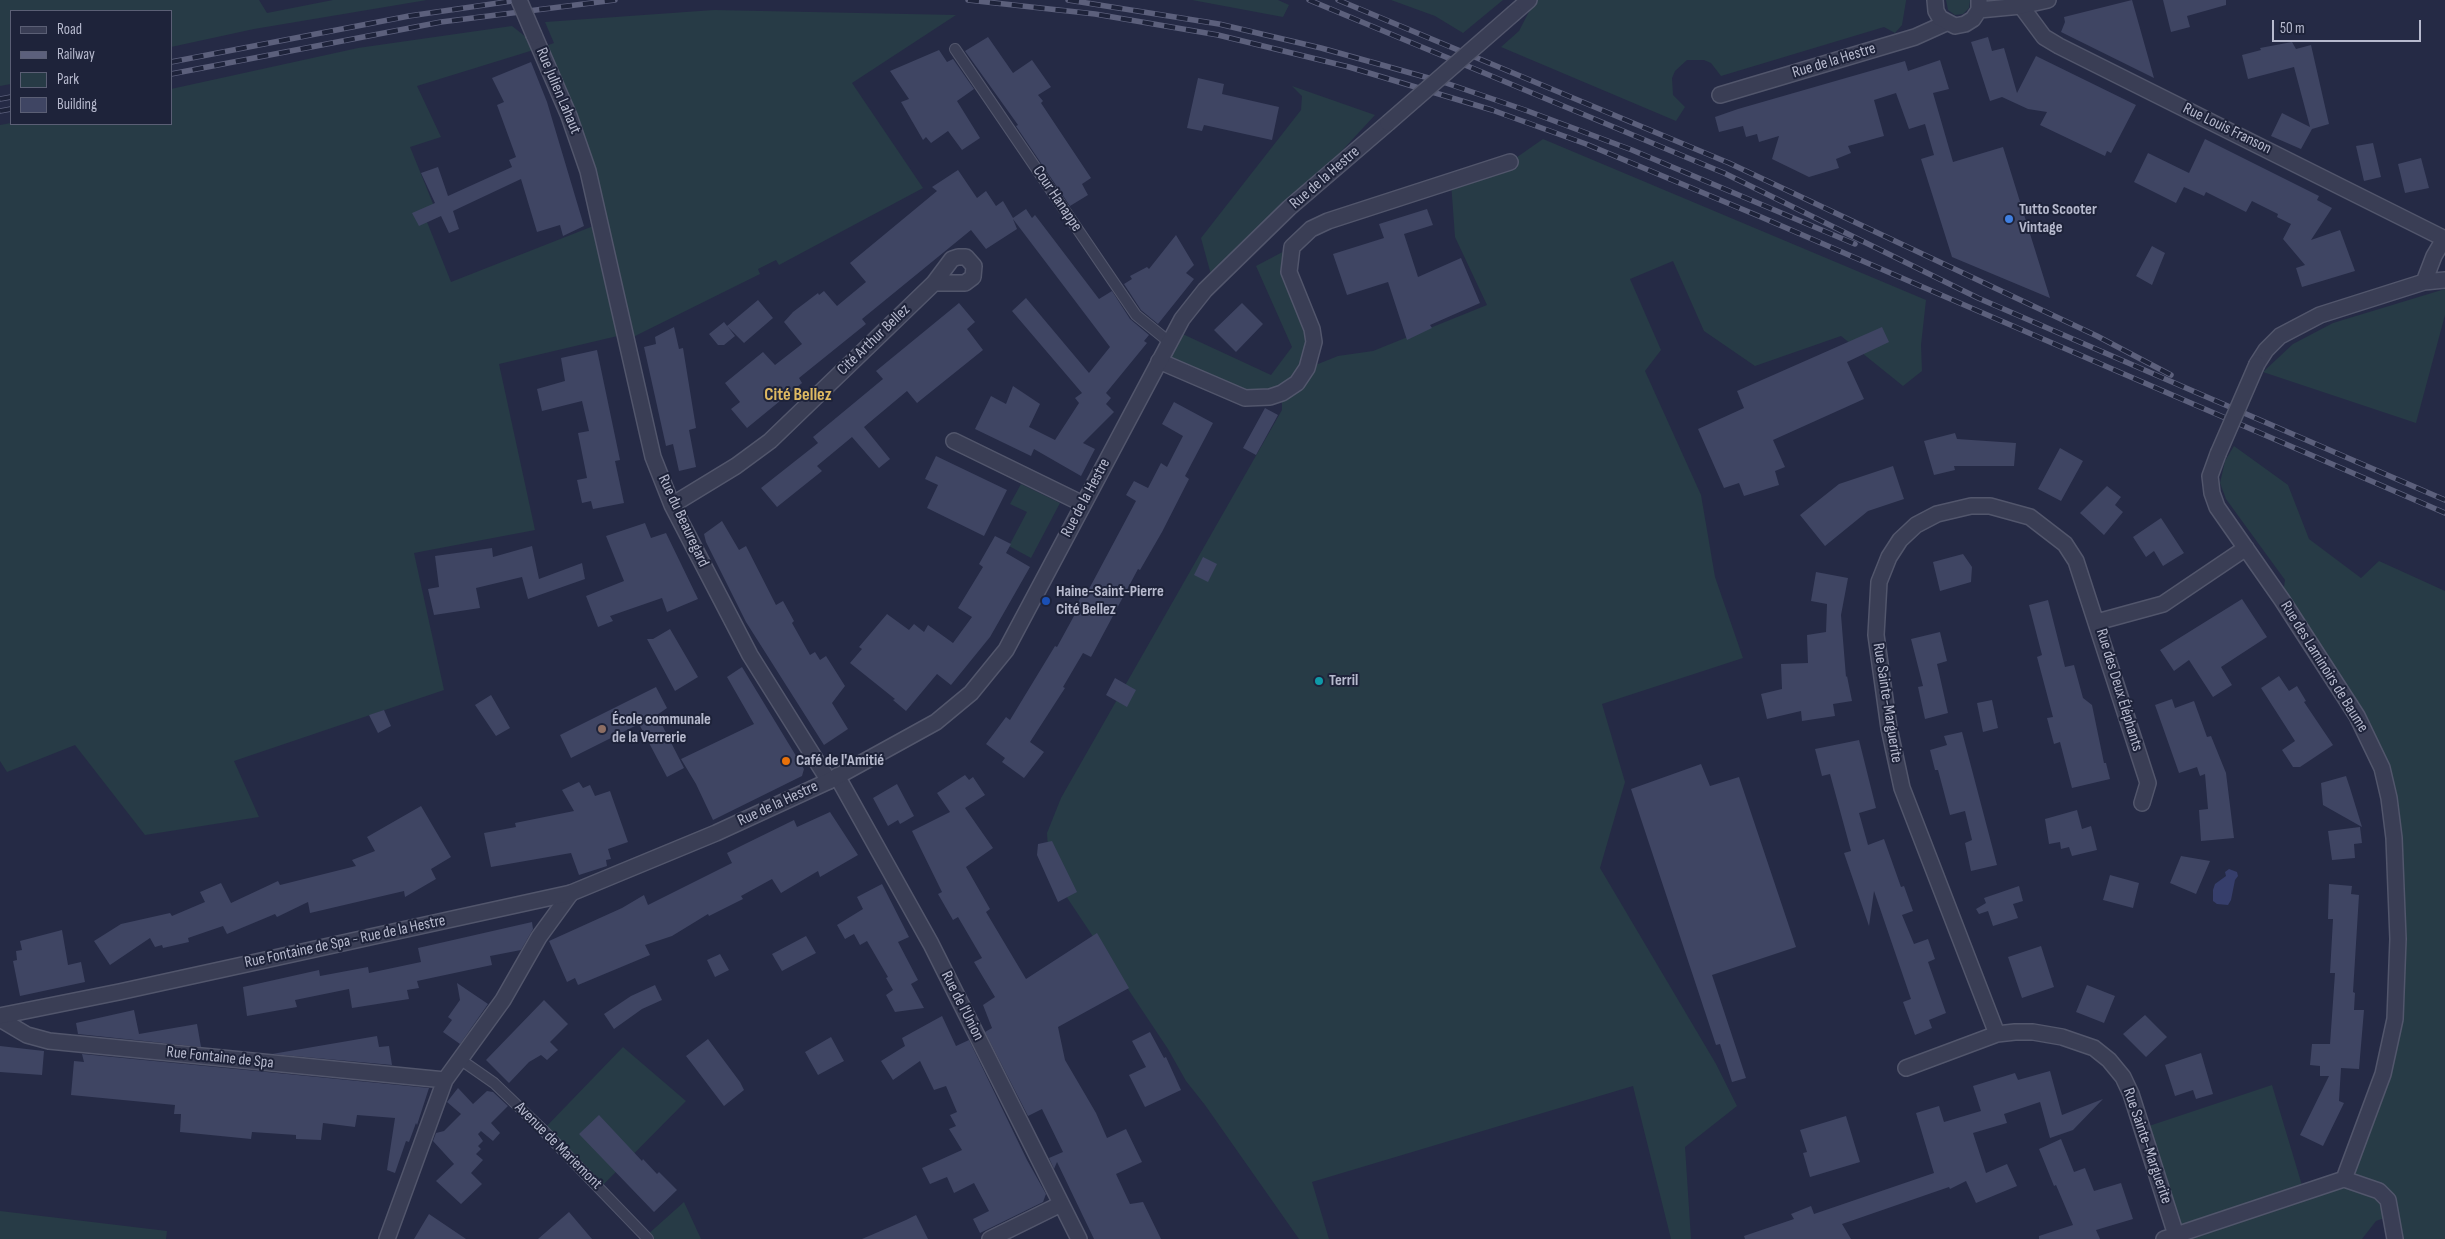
<!DOCTYPE html>
<html>
<head>
<meta charset="utf-8">
<style>
  body { margin:0 }
  #map { position:relative; width:2445px; height:1239px; overflow:hidden; background:#252a45; font-family:"Sofia Sans Condensed",sans-serif }
  canvas { display:block }
  .legend { position:absolute; left:10px; top:10px; width:162px; height:115px; box-sizing:border-box; background:#1e233a; border:1px solid #5b5f75; margin:0; padding:6px 9px; list-style:none; font-size:15px; color:#b7bace }
  .legend li { display:flex; align-items:center; gap:10px; height:25px }
  .legend b { width:25px; border:1px solid #5b5f75 }
  .scale { position:absolute; left:2272px; top:20px; width:149px; height:22px; box-sizing:border-box; border:2px solid #b7bace; border-top:0; padding-left:6px; font-size:15px; line-height:18px; white-space:nowrap; color:#b7bace; -webkit-text-stroke:4px #1e233a; paint-order:stroke }
</style>
</head>
<body>
<div id="map">
<canvas width="2445" height="1239"></canvas>
<ul class="legend">
<li><b style="height:6px;background:#3a3e55"></b>Road</li>
<li><b style="height:6px;background:#5c607c"></b>Railway</li>
<li><b style="height:14px;background:#273b46"></b>Park</li>
<li><b style="height:14px;background:#3f4563"></b>Building</li>
</ul>
<div class="scale">50 m</div>
</div>
<script>
const ctx = document.querySelector('canvas').getContext('2d');
ctx.lineJoin = 'round';
function fill(path, color) { ctx.fillStyle = color; ctx.fill(path, 'evenodd'); }
const poly = rows => new Path2D(rows.map(r => 'M' + r).join(''));
function strokePath(path, color, width, dash) { ctx.strokeStyle = color; ctx.lineWidth = width; ctx.lineCap = dash ? 'butt' : 'round'; ctx.setLineDash(dash || []); ctx.stroke(path); }
function drawText(font, color, halo, rows, align = 'center') {
  ctx.font = font + ' "Sofia Sans Condensed",sans-serif'; ctx.lineWidth = 4; ctx.setLineDash([]); ctx.textBaseline = 'middle'; ctx.strokeStyle = halo; ctx.fillStyle = color; for (const [text, x, y, turn = 0] of rows) {
    ctx.save(); ctx.translate(x, y); ctx.rotate((+turn || 0) * Math.PI / 180); ctx.textAlign = isNaN(turn) ? turn : align; if (halo) ctx.strokeText(text, 0, 0); ctx.fillText(text, 0, 0); ctx.restore();
  }
}
const green = poly([
  [0,0,259,0,267,13,333,0,427,0,254,29,171,47,171,11,11,11,11,84,0,86],
  [1192,0,1278,0,1289,5,1283,17],
  [1391,0,1503,0,1463,33,1435,16],
  [1535,0,1906,0,1906,1,1902,25,1895,33,1884,27,1721,76,1711,63,1704,60,1687,60,1675,71,1672,78,1673,95,1685,107,1676,121,1501,47,1519,31],
  [1946,0,1970,0,1969,8,1963,14,1955,15,1948,10],
  [714,10,956,15,852,83,923,188,779,265,776,260,758,269,760,274,627,340,626,334,499,364,535,530,414,553,444,690,234,761,259,817,145,835,75,745,7,772,0,761,0,125,11,123,171,124,171,89,358,48,512,26,540,48,554,43,545,22],
  [540,48,601,223,451,282,425,217,436,211,410,147,441,137,417,86],
  [1292,86,1375,115,1289,208,1213,282,1201,238,1301,110,1302,96],
  [1543,139,1926,300,1921,345,1922,371,1903,386,1841,336,1755,366,1704,331,1673,261,1630,279,1661,350,1645,371,1701,495,1715,577,1743,658,1602,704,1625,782,1600,868,1716,1064,1737,1106,1685,1147,1691,1239,1671,1239,1633,1086,1312,1182,1329,1239,1299,1239,1205,1105,1186,1081,1168,1049,1066,896,1049,865,1047,833,1061,798,1282,410,1282,394,1257,399,1159,361,1174,330,1271,375,1292,347,1256,266,1292,247,1289,261,1308,316,1308,368,1338,356,1373,351,1487,305,1455,237,1451,182,1510,162],
  [2445,289,2445,315,2416,423,2263,372,2293,344,2333,323],
  [2234,446,2288,485,2309,539,2361,578,2379,561,2445,591,2445,1239,2395,1239,2390,1216,2376,1221,2362,1239,2164,1239,2176,1235,2143,1128,2272,1085,2304,1192,2344,1180,2383,1074,2398,939,2382,768,2282,600,2285,580,2226,499,2220,483,2225,461],
  [1021,484,1060,503,1031,558,1009,546,1027,512,1010,504],
  [623,1047,686,1101,600,1188,543,1130],
  [684,1202,701,1239,648,1239,646,1236],
  [0,1211,167,1231,166,1239,0,1239]
]);
const water = poly([
  [2229,869,2237,872,2238,876,2235,880,2231,900,2228,905,2217,904,2213,901,2213,890,2215,884,2226,876,2225,872]
]);
const building = poly([
  [2132,0,2154,78,2061,32,2065,22,2064,17],
  [2163,0,2226,0,2226,5,2187,16,2190,27,2171,32],
  [988,37,1013,73,1032,60,1051,87,1038,95,1043,101,1041,103,1091,178,1082,184,1088,195,1070,206,1020,132,1016,126,1018,125,965,51],
  [1988,37,1992,51,2004,48,2017,93,2036,56,2136,105,2111,153,2107,151,2105,156,2040,125,2047,112,2028,109,2002,97,1990,101,1971,42],
  [2292,42,2296,49,2311,45,2329,124,2312,129,2301,149,2271,136,2282,113,2310,127,2294,67,2248,79,2242,55,2261,50,2260,48],
  [939,50,947,62,953,59,974,89,957,101,980,138,962,150,948,131,931,143,926,137,923,140,901,102,909,99,890,71],
  [1940,60,1949,89,1933,93,1953,162,2003,147,2050,298,1952,257,1921,159,1934,155,1925,124,1909,129,1896,93,1874,100,1884,136,1848,146,1851,153,1836,159,1839,168,1809,177,1772,159,1779,136,1759,142,1757,134,1746,137,1743,126,1719,132,1715,117,1738,109,1905,61,1908,71],
  [531,62,547,102,584,226,563,236,560,225,537,232,521,179,453,211,459,229,449,233,441,216,419,226,412,213,435,203,421,173,438,167,448,196,512,167,509,160,516,157,497,105,504,102,492,78],
  [1198,78,1224,84,1222,94,1279,107,1272,140,1204,125,1202,131,1187,128],
  [2205,139,2319,196,2317,200,2332,208,2311,240,2340,230,2355,271,2302,287,2296,268,2305,265,2283,239,2291,224,2277,217,2278,214,2252,201,2246,212,2206,192,2204,196,2184,187,2176,203,2134,182,2148,153,2189,173],
  [2373,143,2381,177,2364,181,2356,146],
  [2421,158,2429,188,2405,193,2398,164],
  [958,170,977,198,986,191,996,206,1003,201,1013,218,1026,209,1032,218,1035,215,1099,299,1112,291,1130,319,1149,335,1144,341,1147,343,1106,393,1111,398,1106,404,1114,412,1083,443,1095,449,1081,476,1034,449,1031,456,975,429,991,396,1006,404,1013,386,1040,404,1029,427,1055,440,1079,403,1075,398,1082,393,1012,311,1026,298,1089,373,1110,347,1013,219,1017,229,986,249,971,230,862,319,866,324,799,378,802,383,747,428,731,409,740,402,725,383,763,352,775,365,802,344,784,322,793,312,818,293,819,295,824,291,837,306,866,282,850,263,937,191,932,187],
  [1427,209,1433,225,1404,234,1418,277,1461,258,1480,303,1430,325,1432,328,1407,340,1388,282,1347,295,1333,254,1384,238,1379,224],
  [1176,235,1194,265,1186,273,1194,279,1158,324,1141,310,1124,284,1132,279,1130,276,1147,267,1149,269],
  [2152,246,2165,253,2152,285,2136,276],
  [758,300,773,318,744,343,727,326],
  [959,303,975,322,967,329,983,350,917,403,907,391,864,427,890,459,879,468,852,437,817,466,822,471,777,507,761,488,818,443,813,437,883,379,876,371],
  [1242,303,1263,324,1236,352,1214,330],
  [724,322,735,336,724,345,718,345,709,334],
  [674,327,679,349,683,348,696,428,689,430,696,467,679,471,673,444,666,446,644,347,656,344,655,337],
  [1882,327,1889,342,1847,362,1864,399,1773,440,1785,467,1775,471,1779,485,1744,496,1739,483,1724,488,1698,429,1744,408,1737,391],
  [597,350,620,460,615,461,624,503,593,509,591,501,582,503,577,480,587,478,578,433,589,431,582,401,542,411,537,389,565,381,561,358],
  [1174,402,1213,423,1185,476,1189,479,1162,532,1140,570,1138,569,1091,657,1083,653,1063,687,1065,688,1030,742,1044,752,1024,778,1002,762,1005,758,986,744,1006,717,1010,720,1055,646,1057,647,1080,605,1077,604,1086,587,1089,589,1136,501,1126,495,1134,481,1148,488,1161,463,1167,467,1183,436,1162,424],
  [1265,408,1278,415,1256,455,1243,448],
  [1955,433,1957,439,2016,443,2014,466,1954,466,1955,470,1934,475,1924,441],
  [2060,448,2083,461,2061,501,2038,489],
  [936,456,1007,490,984,536,927,508,938,485,925,479],
  [1893,466,1904,499,1868,511,1825,546,1800,515,1839,484],
  [2107,486,2121,497,2115,505,2123,512,2104,535,2080,513],
  [2161,518,2184,553,2163,566,2154,551,2146,557,2133,537],
  [722,521,739,550,746,546,776,605,783,601,794,621,792,623,810,655,815,652,820,660,826,656,845,686,832,703,848,729,824,745,746,622,706,542,704,534],
  [645,523,651,538,666,533,698,599,667,612,662,598,610,616,613,621,598,627,586,596,624,581,606,536],
  [995,536,1011,544,1006,553,1030,567,990,637,951,685,937,674,906,711,893,700,895,699,850,663,862,649,859,647,887,614,909,630,914,624,924,632,928,625,953,643,972,617,958,608,983,567,979,564],
  [532,546,539,579,582,563,585,579,528,599,522,577,476,588,480,608,434,615,428,589,439,587,435,556,492,548,493,557],
  [1963,554,1972,567,1971,582,1940,591,1933,562],
  [1203,557,1217,564,1208,582,1194,575],
  [1816,572,1848,578,1841,615,1846,677,1847,676,1852,701,1833,704,1835,716,1802,721,1801,711,1767,719,1761,694,1782,689,1781,664,1808,663,1807,635,1826,632,1827,604,1811,601],
  [2242,599,2267,637,2221,667,2232,685,2213,697,2189,660,2174,671,2160,650],
  [2048,600,2065,667,2074,665,2083,698,2092,705,2104,763,2106,763,2110,779,2072,788,2060,742,2054,744,2047,718,2053,717,2037,657,2042,655,2029,605],
  [670,629,698,677,675,691,647,639,653,639],
  [1940,632,1947,661,1937,664,1948,713,1925,719,1918,687,1923,686,1911,639],
  [742,667,804,769,802,776,713,820,696,784,681,759,754,724,727,677],
  [2279,676,2289,691,2297,686,2306,701,2304,702,2333,745,2300,767,2293,767,2282,750,2295,741,2261,688],
  [1115,678,1136,690,1127,707,1106,695],
  [656,687,667,708,657,715,684,768,667,777,639,724,571,758,560,735],
  [491,695,510,728,496,736,475,705],
  [2172,699,2175,708,2194,701,2207,737,2211,736,2226,773,2234,838,2201,841,2199,810,2208,809,2205,774,2200,776,2197,767,2179,773,2155,705],
  [1992,700,1998,728,1983,732,1977,703],
  [384,710,391,726,378,733,369,715],
  [1962,732,1997,865,1971,871,1965,843,1972,840,1965,811,1950,815,1938,770,1935,770,1930,750,1947,745,1944,736],
  [1859,740,1876,808,1859,813,1868,845,1884,839,1901,887,1904,886,1913,911,1902,915,1914,944,1928,939,1935,959,1928,962,1946,1013,1929,1020,1932,1028,1915,1035,1903,1002,1911,999,1874,891,1869,926,1844,853,1851,851,1830,774,1822,776,1815,749],
  [1701,764,1710,786,1739,777,1796,947,1712,975,1746,1078,1732,1082,1720,1044,1716,1045,1631,789],
  [965,775,969,780,973,777,985,795,965,808,993,848,966,867,990,909,986,912,1026,979,1097,933,1129,988,1058,1027,1065,1060,1096,1113,1107,1138,1126,1129,1142,1162,1116,1174,1130,1204,1143,1202,1161,1239,1094,1239,1057,1162,1054,1169,1049,1158,1063,1152,1042,1109,1028,1116,985,1032,992,1028,983,1005,995,997,974,962,982,958,958,917,953,920,938,894,942,892,912,831,950,812,937,793],
  [2346,776,2350,788,2362,827,2323,805,2321,783],
  [579,782,583,788,590,785,595,796,610,791,628,842,608,849,611,859,606,860,607,866,579,875,571,853,491,867,484,833,516,827,515,823,574,811,562,790],
  [897,784,914,816,900,824,898,820,888,826,873,798],
  [421,806,451,857,431,869,436,879,405,897,404,891,310,913,308,902,277,917,275,914,227,934,223,926,188,938,189,942,163,948,162,945,155,947,150,938,110,965,94,941,121,924,170,913,172,916,205,902,200,892,221,883,231,903,278,881,280,885,356,866,352,860,375,851,367,837],
  [2077,810,2082,829,2091,826,2097,850,2072,856,2069,847,2061,849,2060,842,2049,844,2045,819],
  [830,812,858,855,820,877,818,871,781,893,772,879,741,896,743,899,709,916,708,914,672,936,645,945,650,955,578,985,575,978,567,982,549,941,622,908,644,895,648,905,732,863,727,853,745,844,794,820,797,827],
  [2360,827,2362,843,2354,844,2355,858,2332,860,2328,831],
  [1052,841,1077,892,1058,902,1037,855,1038,844],
  [2181,856,2210,861,2196,894,2170,883],
  [2110,875,2139,883,2133,908,2103,900],
  [882,884,909,937,898,942,918,980,911,984,924,1008,895,1012,886,995,893,990,886,978,888,977,867,941,860,945,854,934,845,939,837,925,863,909,857,897],
  [2329,884,2352,886,2351,894,2359,895,2353,992,2355,993,2354,1010,2364,1010,2359,1069,2341,1068,2339,1101,2344,1103,2323,1146,2300,1135,2329,1076,2320,1076,2320,1066,2310,1065,2312,1044,2330,1044,2335,973,2330,973,2333,919,2328,919],
  [2019,886,2023,901,2013,904,2018,918,1993,926,1988,911,1979,914,1976,909,1986,903,1984,898],
  [532,922,533,929,521,950,490,956,492,965,417,981,419,988,407,990,409,999,352,1008,349,989,295,1000,297,1007,247,1016,243,987,319,970,320,976,368,967,369,973,421,962,418,948],
  [62,930,68,965,81,962,85,982,20,996,13,961,17,960,16,951,22,950,20,941],
  [806,936,816,953,782,971,772,954],
  [2041,946,2054,987,2022,998,2008,957],
  [720,954,729,970,715,977,707,960],
  [457,983,488,1004,460,1044,443,1032,452,1020,448,1017,460,1000],
  [655,985,662,1000,642,1009,614,1029,604,1014,631,996],
  [2087,985,2115,996,2104,1023,2076,1012],
  [544,1000,568,1024,550,1042,558,1050,547,1060,541,1055,529,1062,509,1083,486,1060],
  [134,1010,139,1034,197,1024,201,1047,78,1034,76,1023],
  [2145,1015,2167,1037,2146,1057,2123,1034],
  [942,1016,956,1046,969,1040,1027,1160,1046,1194,1043,1202,980,1233,973,1219,989,1211,974,1183,954,1193,947,1177,930,1184,922,1168,962,1150,949,1129,956,1126,950,1115,957,1112,946,1086,934,1090,920,1061,893,1080,881,1061,905,1046,902,1038],
  [1150,1032,1164,1058,1166,1057,1181,1090,1145,1107,1129,1075,1146,1067,1132,1041],
  [377,1036,379,1047,389,1046,392,1065,272,1054],
  [831,1037,844,1061,818,1075,805,1052],
  [708,1039,740,1082,744,1090,724,1106,686,1056],
  [0,1046,44,1051,42,1075,0,1072],
  [2201,1053,2213,1094,2196,1099,2193,1090,2175,1096,2165,1065],
  [82,1054,226,1068,429,1088,417,1125,416,1123,409,1142,406,1141,395,1173,387,1170,395,1118,357,1115,355,1127,323,1123,321,1140,296,1139,296,1135,252,1132,251,1139,180,1132,181,1114,174,1114,175,1105,71,1095,74,1061,84,1062],
  [2050,1071,2062,1115,2103,1099,2073,1130,2050,1138,2040,1102,2004,1114,2007,1123,1973,1133,1986,1173,2007,1164,2017,1186,1976,1203,1966,1181,1950,1189,1949,1187,1842,1224,1851,1239,1745,1239,1744,1236,1794,1219,1791,1214,1811,1206,1814,1214,1934,1173,1916,1113,1939,1106,1944,1122,1981,1111,1973,1086,2015,1073,2018,1080],
  [458,1088,473,1104,487,1091,493,1092,508,1106,491,1123,500,1133,493,1141,481,1131,478,1134,483,1141,478,1146,481,1149,476,1154,483,1160,471,1173,482,1184,461,1204,436,1181,454,1164,433,1141,436,1133,444,1131,461,1114,447,1102],
  [599,1115,642,1161,643,1159,657,1174,659,1172,677,1190,654,1212,579,1134],
  [1846,1116,1860,1162,1810,1177,1803,1153,1807,1152,1800,1130],
  [2061,1139,2074,1172,2085,1168,2094,1191,2121,1183,2133,1219,2096,1230,2100,1239,2039,1239,2039,1236,2073,1225,2056,1185,2054,1186,2039,1149],
  [569,1212,592,1239,538,1239],
  [429,1214,466,1239,414,1239],
  [916,1215,928,1239,862,1239,906,1220]
]);
const service = poly([
  [955,49,1136,315,1168,341],
  [461,1060,494,1083,543,1130,648,1239]
]);
const minor = poly([
  [2021,6,2044,37,2059,46,2445,239],
  [534,35,569,116,588,171,653,457,672,505,750,655,829,781],
  [1720,95,1915,37,1946,23],
  [2424,282,2434,256,2444,239],
  [1159,361,1245,398,1270,397,1282,393,1297,383,1307,368,1314,342,1312,329,1289,272,1292,247,1311,229,1328,221,1510,162],
  [2257,364,2266,350,2280,336,2320,315,2424,282,2445,280],
  [954,441,1083,504],
  [2218,454,2210,476,2212,493,2217,507,2282,600,2357,716,2382,768,2389,798,2394,838,2398,939,2395,1019,2383,1074,2344,1179],
  [672,505,736,466,770,441,934,283,952,259,958,257,966,257,974,266,973,277,965,283,934,283],
  [2097,622,2163,604,2246,548],
  [837,776,931,944,1079,1239],
  [0,1019,27,1035,49,1041,445,1080],
  [1997,1034,1902,788,1889,728,1876,635,1879,582,1889,557,1900,540,1916,525,1937,514,1971,506,1990,506,2030,517,2065,544,2076,561,2148,783,2142,803],
  [1906,1068,1997,1034,2015,1032,2033,1032,2062,1037,2094,1048,2109,1060,2123,1077,2131,1094,2176,1235],
  [2344,1179,2379,1191,2388,1200,2395,1239],
  [387,1239,445,1080,503,1000,539,937,571,893],
  [990,1239,1061,1204],
  [2164,1239,2344,1179]
]);
const tertiary = poly([
  [1935,0,1936,11,1940,18,1955,26,1965,24,1973,19,1979,10,1979,0],
  [1979,10,2021,6,2048,0],
  [1514,13,1529,0],
  [0,1016,119,992,571,893,716,833,829,781,936,722,971,693,1006,650,1182,319,1205,290,1289,208,1388,123]
]);
const rail = poly([
  [968,0,1095,14,1218,35,1349,67,1492,110,1586,144,1761,217,2445,513],
  [1068,0,1219,24,1321,48,1443,82,1525,110,1632,150,1855,244],
  [1309,0,1724,173,1978,298,2445,500],
  [1338,0,1729,163,2097,336,2171,375],
  [171,62,409,16,519,0],
  [171,74,441,22,615,0],
  [0,99,11,97],
  [0,111,11,109]
]);
const minorBridge = poly([
  [519,0,534,35],
  [2218,454,2257,364]
]);
const tertiaryBridge = poly([
  [1388,123,1514,13]
]);
const markers = [
  [2009,219,5,"#3f7fe0"],
  [1046,601,5,"#1a4fb4"],
  [1319,681,5,"#0f9aa8"],
  [602,729,5,"#8d6e63"],
  [786,761,5,"#e8710a"]
];
const streetNames = [
  ["Rue de la Hestre",1834,61,-17],
  ["Rue Julien Lahaut",558,91,67],
  ["Rue Louis Franson",2227,129,26],
  ["Rue de la Hestre",1325,178,-41],
  ["Cour Hanappe",1057,199,56],
  ["Cité Arthur Bellez",874,340,-44],
  ["Rue de la Hestre",1086,498,-62],
  ["Rue du Beauregard",683,521,65],
  ["Rue des Laminoirs de Baume",2324,667,58],
  ["Rue des Deux Éléphants",2119,690,73],
  ["Rue Sainte-Marguerite",1887,703,81],
  ["Rue de la Hestre",778,804,-25],
  ["Rue Fontaine de Spa - Rue de la Hestre",345,942,-12],
  ["Rue de l'Union",962,1006,63],
  ["Rue Fontaine de Spa",220,1058,6],
  ["Avenue de Mariemont",558,1146,45],
  ["Rue Sainte-Marguerite",2147,1146,71]
];
const poiNames = [
  ["Tutto Scooter",2019,210],
  ["Vintage",2019,228],
  ["Haine-Saint-Pierre",1056,592],
  ["Cité Bellez",1056,610],
  ["Terril",1329,681],
  ["École communale",612,720],
  ["de la Verrerie",612,738],
  ["Café de l'Amitié",796,761]
];
const neighbourhoodNames = [
  ["Cité Bellez",798,395]
];
fill(green, '#273b46');
fill(water, '#363e6b');
fill(building, '#3f4563');
strokePath(service, '#52566c', 12);
strokePath(minor, '#52566c', 18);
strokePath(tertiary, '#52566c', 18);
strokePath(service, '#3a3e55', 10);
strokePath(minor, '#3a3e55', 15);
strokePath(tertiary, '#3a3e55', 15);
strokePath(rail, '#5c607c', 5.5);
strokePath(rail, '#1e233a', 4, [11]);
strokePath(minorBridge, '#52566c', 18, []);
strokePath(tertiaryBridge, '#52566c', 18, []);
strokePath(minorBridge, '#3a3e55', 15);
strokePath(tertiaryBridge, '#3a3e55', 15);
for (const [x, y, r, color] of markers) { const dot = new Path2D(); dot.arc(x, y, r, 0, 2 * Math.PI); ctx.fillStyle = color; ctx.fill(dot); strokePath(dot, '#1e233a', 2); }
drawText('16px', '#b7bace', '#1e233a', streetNames);
drawText('bold 16px', '#b7bace', '#1e233a', poiNames, 'left');
drawText('bold 18px', '#dfb962', '#1e233a', neighbourhoodNames);
</script>
</body>
</html>
